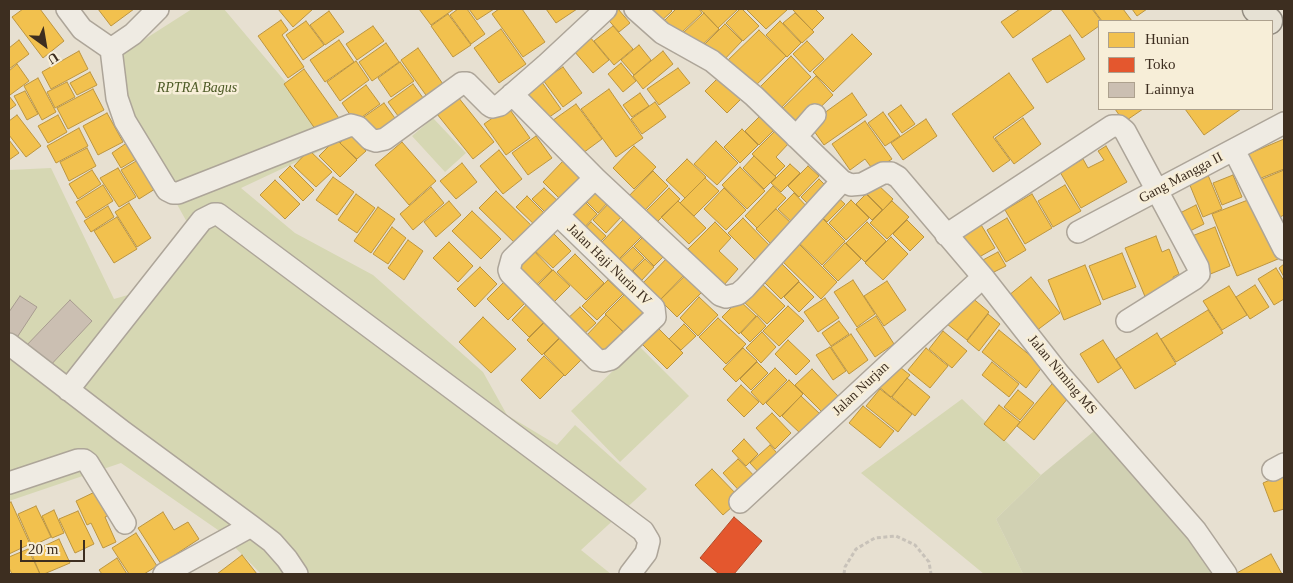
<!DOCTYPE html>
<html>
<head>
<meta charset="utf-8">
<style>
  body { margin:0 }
  #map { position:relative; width:1293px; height:583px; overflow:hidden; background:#e7e0d1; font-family:Georgia,serif }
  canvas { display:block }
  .frame { position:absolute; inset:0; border:10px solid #3d2e20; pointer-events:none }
  .legend { position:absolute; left:1098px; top:20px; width:175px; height:90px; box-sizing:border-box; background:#f7eed8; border:1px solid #ada18e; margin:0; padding:6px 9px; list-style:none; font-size:15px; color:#3d2e20 }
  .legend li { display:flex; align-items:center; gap:10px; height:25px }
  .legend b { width:25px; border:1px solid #ada18e }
  .north { position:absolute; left:20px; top:20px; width:50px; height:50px; -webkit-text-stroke:4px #f7eed8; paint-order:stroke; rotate:148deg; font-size:14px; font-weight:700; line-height:20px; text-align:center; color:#3d2e20 }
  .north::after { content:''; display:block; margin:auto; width:18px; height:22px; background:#3d2e20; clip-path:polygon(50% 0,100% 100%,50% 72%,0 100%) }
  .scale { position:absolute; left:20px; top:540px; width:65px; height:22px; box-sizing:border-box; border:2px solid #3d2e20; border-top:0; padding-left:6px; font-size:15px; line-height:18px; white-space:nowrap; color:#3d2e20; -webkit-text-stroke:4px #f7eed8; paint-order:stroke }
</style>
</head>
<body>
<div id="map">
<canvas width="1293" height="583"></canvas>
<div class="frame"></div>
<ul class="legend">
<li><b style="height:14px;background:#f2c14e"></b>Hunian</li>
<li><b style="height:14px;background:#e4572e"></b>Toko</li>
<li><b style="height:14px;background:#cbbfb2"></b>Lainnya</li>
</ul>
<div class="north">U</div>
<div class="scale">20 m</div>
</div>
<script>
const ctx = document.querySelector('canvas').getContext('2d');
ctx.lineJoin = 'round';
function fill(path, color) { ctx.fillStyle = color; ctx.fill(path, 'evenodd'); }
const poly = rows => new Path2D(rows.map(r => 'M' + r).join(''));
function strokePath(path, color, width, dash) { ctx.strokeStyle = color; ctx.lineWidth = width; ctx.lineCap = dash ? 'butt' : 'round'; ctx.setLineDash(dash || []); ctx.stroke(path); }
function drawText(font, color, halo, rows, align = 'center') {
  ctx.font = font + ' Georgia,serif'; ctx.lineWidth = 5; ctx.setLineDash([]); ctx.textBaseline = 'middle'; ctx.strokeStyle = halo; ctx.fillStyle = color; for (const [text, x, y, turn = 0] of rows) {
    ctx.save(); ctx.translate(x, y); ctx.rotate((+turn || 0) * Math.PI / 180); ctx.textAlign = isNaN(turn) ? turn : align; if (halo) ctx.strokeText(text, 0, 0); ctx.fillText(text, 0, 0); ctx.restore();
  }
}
const green = poly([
  [192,9,224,9,337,143,241,188,295,233,373,275,483,372,507,415,557,445,575,425,647,489,581,550,611,574,261,574,218,530,121,463,9,501,9,170,51,168,114,299,142,291,189,226,107,77,109,62],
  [433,118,466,153,445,172,412,136],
  [639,346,689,396,620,462,571,411],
  [962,399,1041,475,996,519,1023,574,984,574,861,473]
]);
const cemetery = poly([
  [1099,427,1218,574,1023,574,996,519,1041,475]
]);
const homes = poly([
  [23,9,40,9,64,41,43,58,12,17,23,9],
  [98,9,134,9,111,26,98,9],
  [278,9,313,9,293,27,278,9],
  [419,9,454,9,431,25,419,9],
  [458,9,467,9,485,34,471,44,450,15,458,9],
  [469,9,494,9,477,20,469,9],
  [499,9,522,9,545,42,523,57,492,14,499,9],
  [546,9,577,9,556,23,546,9],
  [612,9,618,9,630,23,619,32,604,15,612,9],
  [645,9,670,9,672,11,659,23,645,9],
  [676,9,699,9,702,13,678,36,664,21,676,9],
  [700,9,738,9,718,28,700,9],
  [740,9,742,9,759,26,743,41,726,23,740,9],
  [746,9,787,9,787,10,766,29,746,9],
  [795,9,815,9,824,18,812,30,793,10,795,9],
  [1020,9,1053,9,1013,38,1001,22,1020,9],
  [1061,9,1092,9,1101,21,1099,21,1099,26,1082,38,1061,9],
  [1093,9,1123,9,1132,21,1102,21,1093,9],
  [1132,9,1147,9,1137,16,1132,9],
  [329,11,344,32,325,45,310,25,329,11],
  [704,13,719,29,697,50,682,34,704,13],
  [795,13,814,32,802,43,783,23,795,13],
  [448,14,471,45,453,57,431,26,448,14],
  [281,20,288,30,282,35,304,67,288,78,258,36,281,20],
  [306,21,324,45,303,60,286,35,306,21],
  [780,21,801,43,787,57,766,35,780,21],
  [725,24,742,41,721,63,704,45,725,24],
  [373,26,384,41,357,60,346,44,373,26],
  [613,26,633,49,614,65,594,41,613,26],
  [501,29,526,64,499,83,474,48,501,29],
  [759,30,786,56,752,89,726,62,759,30],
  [852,34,872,54,833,92,813,72,852,34],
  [1070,35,1085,59,1047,83,1032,59,1070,35],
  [590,37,609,60,593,73,574,51,590,37],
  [19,40,29,54,9,69,9,48,19,40],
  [339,40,354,62,325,82,310,60,339,40],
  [807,41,824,59,810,72,793,54,807,41],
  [386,43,399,62,372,81,359,62,386,43],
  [639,45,651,60,634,75,621,60,639,45],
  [418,48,445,87,428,98,401,60,418,48],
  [79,51,88,69,51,89,42,72,79,51],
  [663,51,673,64,643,89,633,76,663,51],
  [791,56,811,77,779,110,758,89,791,56],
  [356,61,369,80,340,101,327,82,356,61],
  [400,62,414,81,391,97,378,78,400,62],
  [621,63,636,81,623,92,608,74,621,63],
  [17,64,29,81,10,95,9,93,9,71,17,64],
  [563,67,582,93,563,107,543,80,563,67],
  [678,68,690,83,659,105,647,89,678,68],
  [304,69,341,121,320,136,284,84,304,69],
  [90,72,97,85,77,95,70,83,90,72],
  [1009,73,1034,108,993,137,1010,160,993,172,952,114,1009,73],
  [816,76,833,95,797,130,779,112,816,76],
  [719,77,741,99,727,113,705,91,719,77],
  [38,78,56,112,42,120,24,86,38,78],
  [539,78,561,109,545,120,523,89,539,78],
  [67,82,75,97,55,108,47,92,67,82],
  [413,84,426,102,401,120,388,102,413,84],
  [366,85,380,104,355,122,342,103,366,85],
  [93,89,104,110,68,129,57,108,93,89],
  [609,89,643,138,616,157,581,109,609,89],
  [25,91,38,114,27,120,14,96,25,91],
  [640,93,649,106,632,117,623,105,640,93],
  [852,93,867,115,824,145,809,124,852,93],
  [9,96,16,105,9,110,9,96],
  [458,97,494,142,473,159,437,114,458,97],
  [655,102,666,117,642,134,631,119,655,102],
  [384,103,397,121,374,138,361,119,384,103],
  [576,104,602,139,583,153,575,143,568,149,549,123,576,104],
  [901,105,915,124,902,133,888,114,901,105],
  [508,107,530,138,506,155,484,124,508,107],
  [1115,109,1143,109,1124,122,1115,109],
  [1185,109,1241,109,1204,135,1185,109],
  [764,112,778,126,759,145,745,131,764,112],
  [883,112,900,136,885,146,868,123,883,112],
  [107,113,123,142,98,155,83,126,107,113],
  [17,115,41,146,26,157,9,135,9,121,17,115],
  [58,115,67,132,48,143,38,126,58,115],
  [1023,118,1041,144,1014,164,995,138,1023,118],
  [926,119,937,136,903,160,891,143,926,119],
  [865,121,892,159,874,171,865,159,850,170,832,144,865,121],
  [79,128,88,146,56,163,47,146,79,128],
  [742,129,758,145,740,163,724,147,742,129],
  [776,130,789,143,776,157,785,166,775,176,752,154,776,130],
  [349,134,366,151,357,159,340,143,349,134],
  [536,136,552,158,528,175,512,153,536,136],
  [336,139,357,160,340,177,319,156,336,139],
  [1284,139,1284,169,1256,180,1246,155,1284,139],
  [9,140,19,153,9,160,9,140],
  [131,140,141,156,121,168,112,153,131,140],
  [716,141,738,163,717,185,694,164,716,141],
  [402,142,436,181,409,205,375,165,402,142],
  [634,146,656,167,634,189,613,168,634,146],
  [1106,146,1127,182,1081,208,1060,172,1083,159,1088,168,1104,160,1098,151,1106,146],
  [87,148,96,166,69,181,60,162,87,148],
  [309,150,332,172,316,187,294,166,309,150],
  [499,150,522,179,503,194,480,166,499,150],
  [754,156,776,177,764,189,743,168,754,156],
  [687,159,706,177,685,198,666,180,687,159],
  [138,160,155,189,139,199,121,170,138,160],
  [564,160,585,181,564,203,543,182,564,160],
  [462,163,477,182,456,199,440,181,462,163],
  [790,164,800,173,781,192,771,183,790,164],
  [290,166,314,190,303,201,279,177,290,166],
  [808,166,819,176,799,197,788,186,808,166],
  [740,167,765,191,747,209,722,185,740,167],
  [118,168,136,197,119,207,100,178,118,168],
  [92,170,101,184,78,199,69,184,92,170],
  [1284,170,1284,215,1276,219,1260,180,1284,170],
  [653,171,668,186,641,214,626,199,653,171],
  [1208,175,1222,209,1203,217,1189,183,1208,175],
  [1233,175,1242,197,1222,205,1213,183,1233,175],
  [333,177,354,192,337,215,316,200,333,177],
  [705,178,719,191,694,216,680,203,705,178],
  [819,179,830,190,812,208,801,197,819,179],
  [275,180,300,204,285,219,260,195,275,180],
  [877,184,893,199,883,210,867,194,877,184],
  [103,185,113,201,86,218,76,202,103,185],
  [1065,185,1081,211,1053,227,1038,201,1065,185],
  [595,186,609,201,598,213,583,198,595,186],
  [773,186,786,198,757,228,745,216,773,186],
  [431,187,444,203,413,230,400,214,431,187],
  [544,188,561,204,549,216,532,199,544,188],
  [669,188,680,199,655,224,644,213,669,188],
  [724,188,746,210,726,230,704,209,724,188],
  [496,191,537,231,520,248,479,208,496,191],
  [794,193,810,210,795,225,778,209,794,193],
  [356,194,375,208,357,233,338,220,356,194],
  [834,194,845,204,827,222,817,212,834,194],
  [866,194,882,210,872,220,856,204,866,194],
  [1032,194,1052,228,1025,244,1005,210,1032,194],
  [527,196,549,218,538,228,516,207,527,196],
  [581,198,597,214,581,231,564,215,581,198],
  [1253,198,1278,259,1237,276,1212,214,1253,198],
  [851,200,869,218,846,240,829,223,851,200],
  [449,201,461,215,436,237,424,222,449,201],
  [678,201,706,228,689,244,661,217,678,201],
  [892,201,909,217,887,239,870,223,892,201],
  [610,202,623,215,606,233,593,220,610,202],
  [129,203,151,238,137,247,115,212,129,203],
  [1196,205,1204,224,1188,232,1180,213,1196,205],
  [108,206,114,217,91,232,84,221,108,206],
  [378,207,395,219,371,253,354,241,378,207],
  [776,209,791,223,771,244,756,229,776,209],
  [472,211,501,239,481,259,452,231,472,211],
  [819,215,845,241,822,265,795,239,819,215],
  [117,217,137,249,114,263,94,231,117,217],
  [743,218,772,248,758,263,728,233,743,218],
  [1007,218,1026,250,1006,262,987,230,1007,218],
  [624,219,642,236,618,260,601,243,624,219],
  [907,220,924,237,910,251,893,234,907,220],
  [591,222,606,236,596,246,582,232,591,222],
  [715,222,731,238,719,251,738,269,724,285,688,249,715,222],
  [867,222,886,241,865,262,846,243,867,222],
  [980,223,995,248,974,260,959,235,980,223],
  [392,227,406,238,388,264,373,254,392,227],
  [1215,227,1230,266,1208,275,1192,236,1215,227],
  [550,230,571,251,553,268,532,248,550,230],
  [646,234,666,254,654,266,634,246,646,234],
  [1156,236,1162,252,1169,249,1179,274,1173,277,1177,287,1146,299,1125,248,1156,236],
  [891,237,908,254,883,280,865,263,891,237],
  [408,240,423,251,404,280,388,268,408,240],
  [449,242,473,266,458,282,433,258,449,242],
  [798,243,837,282,821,299,781,260,798,243],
  [845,243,861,259,838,281,823,266,845,243],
  [633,247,644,258,626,277,614,265,633,247],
  [533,250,552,270,533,288,514,269,533,250],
  [998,252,1006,266,988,275,981,261,998,252],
  [1122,253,1136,287,1103,300,1089,266,1122,253],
  [575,254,604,283,586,300,557,272,575,254],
  [670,255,687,272,659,301,642,284,670,255],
  [645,259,654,267,642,280,633,271,645,259],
  [778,260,799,281,781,299,760,278,778,260],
  [1284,264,1284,277,1279,268,1284,264],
  [1085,265,1101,304,1064,320,1048,280,1085,265],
  [480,267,497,284,475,307,457,289,480,267],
  [1276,268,1284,281,1284,299,1274,305,1258,279,1276,268],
  [553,270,570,286,550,306,534,289,553,270],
  [691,270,707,287,677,317,660,300,691,270],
  [1031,277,1060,313,1036,331,1008,296,1031,277],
  [608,280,623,294,597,320,582,306,608,280],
  [853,280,875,314,857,327,834,292,853,280],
  [887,281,906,310,884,326,864,296,887,281],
  [504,282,525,303,508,320,487,299,504,282],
  [760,282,785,306,767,324,742,300,760,282],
  [799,282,814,297,799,312,784,297,799,282],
  [1255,285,1269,307,1250,319,1236,297,1255,285],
  [1229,286,1247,315,1222,330,1203,301,1229,286],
  [626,293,650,317,629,337,605,314,626,293],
  [970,296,989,312,967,340,947,324,970,296],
  [699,297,718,315,698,336,680,318,699,297],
  [825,298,839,318,818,332,804,312,825,298],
  [739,300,756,316,739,334,722,317,739,300],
  [528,303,546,320,529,337,512,320,528,303],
  [788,306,804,321,779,346,763,331,788,306],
  [580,307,596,323,581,337,565,321,580,307],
  [1208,310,1223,333,1176,362,1161,339,1208,310],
  [988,314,1000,324,979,351,967,341,988,314],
  [606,315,625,334,604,355,585,337,606,315],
  [757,316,766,326,750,342,741,333,757,316],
  [876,316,894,344,875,357,856,329,876,316],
  [483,317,516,349,491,373,459,342,483,317],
  [718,318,746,344,726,364,699,337,718,318],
  [547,320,562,335,542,355,527,340,547,320],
  [839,321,849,334,831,346,822,333,839,321],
  [654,324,683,353,667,369,638,340,654,324],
  [684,324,696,336,681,350,669,339,684,324],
  [999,330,1043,366,1026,388,982,352,999,330],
  [943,331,967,351,952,368,929,349,943,331],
  [762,332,776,347,761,363,746,348,762,332],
  [1157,333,1176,364,1135,389,1116,359,1157,333],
  [564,334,586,355,565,376,544,354,564,334],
  [851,334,868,360,849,374,831,347,851,334],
  [788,340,810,361,796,375,775,354,788,340],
  [1103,340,1121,368,1098,383,1080,354,1103,340],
  [830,347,846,371,833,380,816,355,830,347],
  [743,348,757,361,736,382,723,369,743,348],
  [926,348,948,366,930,388,908,370,926,348],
  [544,356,564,375,540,399,521,380,544,356],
  [757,362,768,373,751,390,740,379,757,362],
  [992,362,1019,384,1009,397,982,375,992,362],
  [896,364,910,375,891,397,878,386,896,364],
  [775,368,787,380,763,405,751,392,775,368],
  [812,369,839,397,823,413,795,385,812,369],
  [907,378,930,397,915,416,892,397,907,378],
  [789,380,803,394,780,417,766,403,789,380],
  [1052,384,1068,398,1034,440,1017,426,1052,384],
  [741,385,759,402,744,417,727,400,741,385],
  [880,389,912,414,898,432,866,406,880,389],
  [1018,390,1034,403,1020,420,1004,407,1018,390],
  [801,396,820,414,801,434,782,416,801,396],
  [999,405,1020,422,1004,441,984,424,999,405],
  [863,406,894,431,880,448,849,423,863,406],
  [772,413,791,433,775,449,756,428,772,413],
  [744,439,758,454,746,466,732,451,744,439],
  [770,445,782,459,763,477,750,463,770,445],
  [738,459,760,482,744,496,723,473,738,459],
  [712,469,741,499,723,515,695,485,712,469],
  [1284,474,1284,509,1274,512,1263,483,1284,474],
  [101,489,113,513,105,517,116,542,103,548,91,523,87,525,76,501,101,489],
  [11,502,30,544,9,554,9,503,11,502],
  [36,506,51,537,32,546,18,514,36,506],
  [54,510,64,533,52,538,42,516,54,510],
  [78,511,94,544,75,553,59,519,78,511],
  [163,512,174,530,188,522,199,539,161,564,138,528,163,512],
  [136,533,157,566,144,574,129,574,112,548,136,533],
  [59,539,70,563,44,574,40,574,31,552,59,539],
  [28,549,40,574,12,574,9,568,9,557,28,549],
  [1271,554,1282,574,1235,574,1271,554],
  [242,555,257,574,217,574,242,555],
  [117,558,127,574,102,574,99,570,117,558]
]);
const shops = poly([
  [734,517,762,541,734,574,719,574,700,558,734,517]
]);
const building = poly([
  [20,296,37,307,14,342,9,338,9,312,20,296],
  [70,300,92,321,47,369,24,348,70,300]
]);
const path = poly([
  [844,574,845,567,856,549,875,538,896,536,915,545,929,562,931,574]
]);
const minor = poly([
  [67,9,82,29,111,49,117,98,125,121,167,190,173,193,178,193,351,125,358,127,370,139,376,141,385,139,462,83,467,83,489,105,492,107,500,105,547,64,606,9],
  [635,9,662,33,712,61,754,96,842,181,851,185,862,184,883,173,891,173,898,177,983,277,1059,374,1196,531,1226,574],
  [111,49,133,34,158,9],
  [512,94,595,178],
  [796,137,815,115],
  [1234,150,1284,249],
  [558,215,654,308,655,317,611,359,603,361,597,360,510,273,509,270,512,259,595,178,720,295,726,297,738,294,745,288,842,181],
  [1078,232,1284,123],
  [946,235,1112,126,1119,126,1125,131,1198,267,1199,274,1194,279,1127,321],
  [9,344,122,431,251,526,272,542,287,559,297,574],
  [68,390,202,220,214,214,218,214,643,531,649,541,646,553,630,574],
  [1273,470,1284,464],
  [9,483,78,460,84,460,88,463,125,523],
  [740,502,983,277],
  [164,574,251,526]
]);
const major = poly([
  [1256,9,1269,21]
]);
const parkNames = [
  ["RPTRA Bagus",197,88]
];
const streetNames = [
  ["Gang Mangga II",1181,178,-28],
  ["Jalan Haji Nurin IV",609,265,44],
  ["Jalan Niming MS",1062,375,50],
  ["Jalan Nurjan",861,389,-43]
];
fill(green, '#d6d7b3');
fill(cemetery, '#d1d1b3');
fill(homes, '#f2c14e');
strokePath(homes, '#bc9540', 1);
fill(shops, '#e4572e');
strokePath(shops, '#b24b2a', 1);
fill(building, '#cbbfb2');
strokePath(building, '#a89c90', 1);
strokePath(minor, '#ada599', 24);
strokePath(major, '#928b80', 29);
strokePath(path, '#c8c2b9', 3, [4, 2.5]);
strokePath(minor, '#efebe3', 21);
strokePath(major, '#e6e1d4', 26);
drawText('italic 14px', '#4d5a26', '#f7eed8', parkNames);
drawText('14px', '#3d2e20', '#f7eed8', streetNames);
</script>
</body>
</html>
